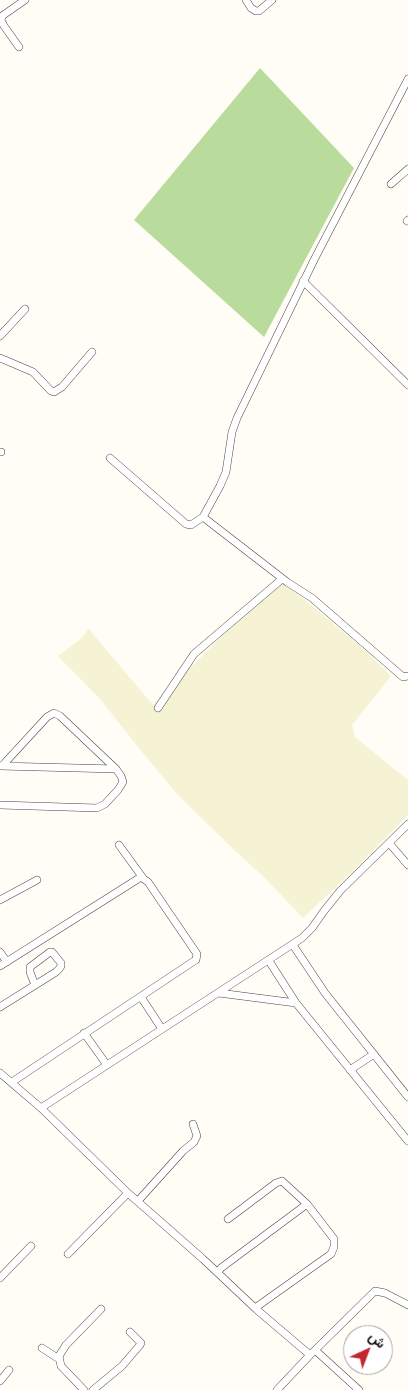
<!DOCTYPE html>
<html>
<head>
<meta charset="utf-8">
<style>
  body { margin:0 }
  #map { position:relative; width:408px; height:1390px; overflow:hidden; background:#fffdf5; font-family:"Playfair Display",Vazirmatn,serif }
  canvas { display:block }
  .north { position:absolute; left:343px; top:1325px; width:50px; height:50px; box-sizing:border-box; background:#fff; border:1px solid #a0a0a0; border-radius:50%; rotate:43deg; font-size:14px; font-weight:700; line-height:20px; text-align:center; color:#111 }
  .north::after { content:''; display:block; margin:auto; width:18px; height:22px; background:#c4262e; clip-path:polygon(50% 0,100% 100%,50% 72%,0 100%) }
</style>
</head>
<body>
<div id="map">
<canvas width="408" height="1390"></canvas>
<div class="north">ش</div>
</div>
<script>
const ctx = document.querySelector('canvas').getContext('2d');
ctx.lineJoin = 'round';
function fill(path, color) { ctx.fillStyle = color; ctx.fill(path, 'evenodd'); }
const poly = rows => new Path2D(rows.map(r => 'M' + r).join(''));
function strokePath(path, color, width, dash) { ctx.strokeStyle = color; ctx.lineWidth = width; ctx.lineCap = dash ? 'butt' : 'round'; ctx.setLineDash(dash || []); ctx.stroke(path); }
const farmland = poly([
  [283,582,366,651,391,676,352,725,355,737,408,780,408,815,354,870,303,918,264,877,232,848,177,794,138,747,100,699,58,656,83,637,88,628,153,705,222,636]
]);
const forest = poly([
  [260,68,354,168,264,337,134,220]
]);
const minor = poly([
  [246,0,251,8,256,11,259,11,272,0],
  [19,47,4,26,1,20,2,16,25,0],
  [391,184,408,169],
  [407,221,408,220],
  [303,281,408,385],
  [0,336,25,309],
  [0,358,33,372,51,391,54,392,62,387,92,352],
  [0,452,1,452],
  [110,458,186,524,191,525,203,517,220,486,226,472,232,432,237,418,314,260,408,79],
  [203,517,287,582,312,598,403,677,408,676],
  [158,708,194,654,282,579],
  [0,766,116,769],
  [0,805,97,808,105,804,118,790,123,782,121,776,116,769,60,716,54,713,47,717,2,766],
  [389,843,408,865],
  [119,845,143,878],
  [0,900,37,880],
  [293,945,325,993,408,1097],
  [0,952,7,962],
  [269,961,296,1003,408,1141],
  [0,966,141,877,148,882,197,954,196,960,194,961,12,1082],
  [219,993,296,1003],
  [141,997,162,1029],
  [0,1007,56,972,59,969,61,966,61,963,52,952,50,952,30,967,30,972,35,985],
  [84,1033,107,1065],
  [350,1070,374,1054],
  [0,1073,41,1108,128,1193,203,1259,256,1309,310,1355,277,1390],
  [41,1108,302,938,312,928,324,911,340,891,408,824],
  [138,1201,183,1151,194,1142,197,1136,193,1124],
  [228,1219,276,1183,282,1181,307,1204,334,1239,334,1247,331,1254,255,1308],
  [68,1254,128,1193],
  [218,1272,221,1268,307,1204],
  [0,1278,31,1246],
  [42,1348,59,1359],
  [315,1350,359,1390],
  [310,1355,375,1291,385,1293,408,1305],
  [0,1381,9,1370],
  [84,1390,61,1366,59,1356,66,1345,101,1309],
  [93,1390,122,1366,140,1345,141,1343,130,1332]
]);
fill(farmland, '#f6f3d4');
fill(forest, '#b9dc9c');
strokePath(minor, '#444', 8);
strokePath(minor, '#fff', 7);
</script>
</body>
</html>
